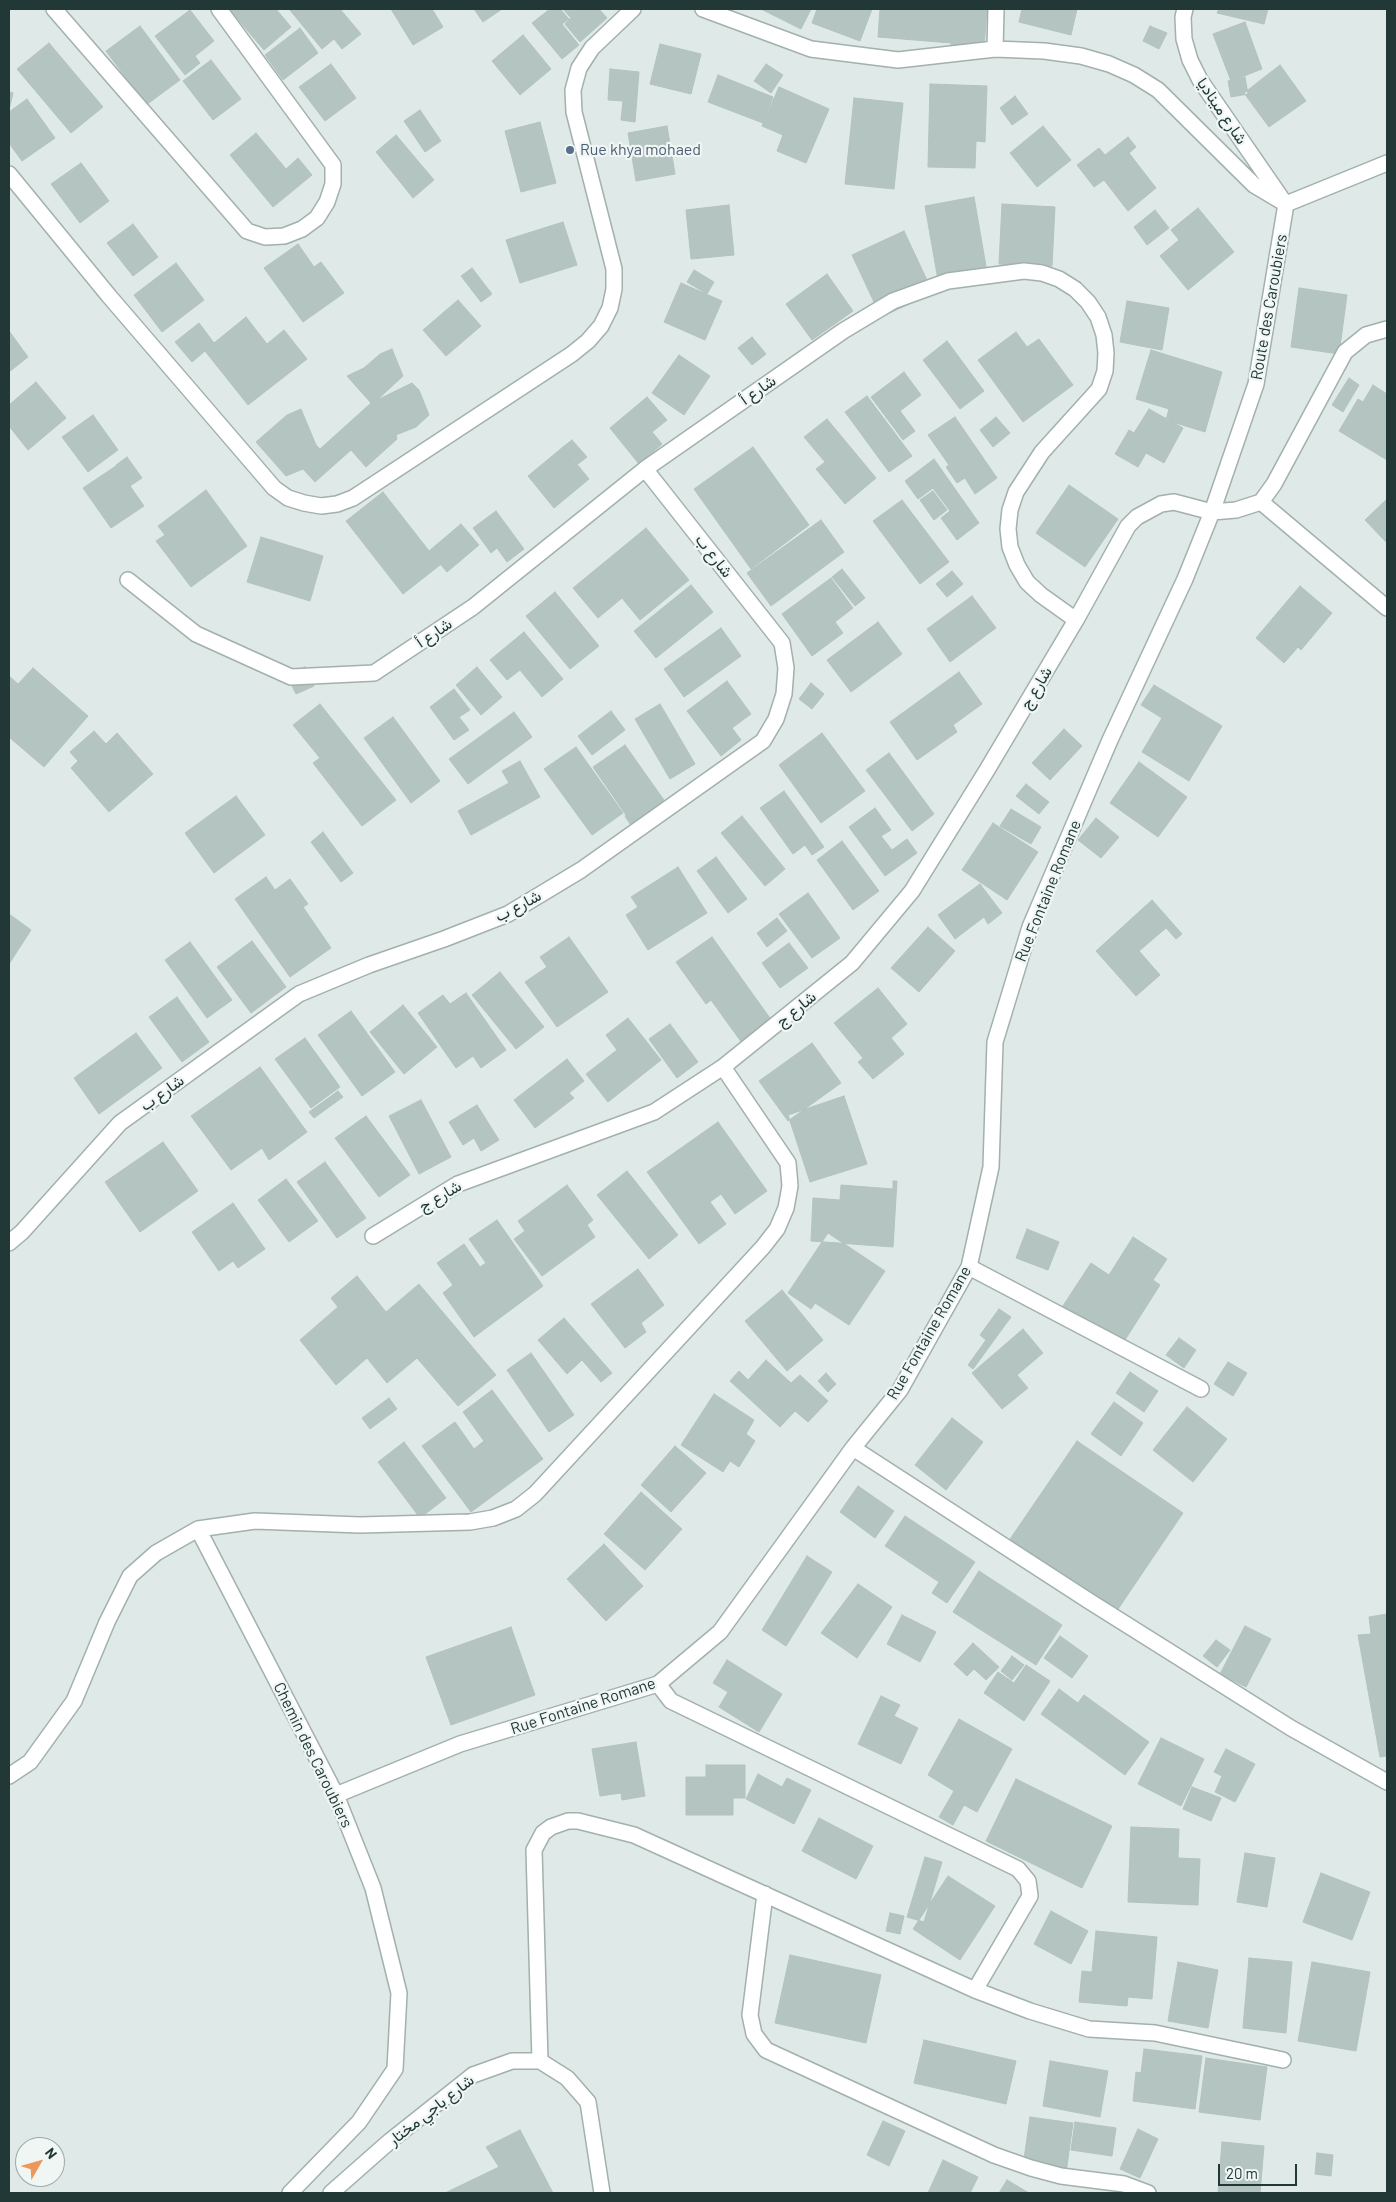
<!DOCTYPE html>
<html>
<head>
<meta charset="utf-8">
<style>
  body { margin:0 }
  #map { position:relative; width:1396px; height:2202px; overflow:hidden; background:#dfe9e7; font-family:Barlow,sans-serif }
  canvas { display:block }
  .frame { position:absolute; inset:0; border:10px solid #213836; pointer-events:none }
  .north { position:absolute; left:15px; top:2137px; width:50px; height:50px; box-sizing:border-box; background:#eff6f4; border:1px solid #9daaa8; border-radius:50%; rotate:52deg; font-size:14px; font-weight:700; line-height:20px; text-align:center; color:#213836 }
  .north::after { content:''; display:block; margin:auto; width:18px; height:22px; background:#ec985a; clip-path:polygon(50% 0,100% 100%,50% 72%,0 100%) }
  .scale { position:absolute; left:1218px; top:2164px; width:79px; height:22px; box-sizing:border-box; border:2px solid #213836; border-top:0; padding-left:6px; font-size:15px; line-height:18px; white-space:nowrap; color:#213836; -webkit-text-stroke:4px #eff6f4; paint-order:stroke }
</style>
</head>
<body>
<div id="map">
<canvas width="1396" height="2202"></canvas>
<div class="frame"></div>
<div class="north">N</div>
<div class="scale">20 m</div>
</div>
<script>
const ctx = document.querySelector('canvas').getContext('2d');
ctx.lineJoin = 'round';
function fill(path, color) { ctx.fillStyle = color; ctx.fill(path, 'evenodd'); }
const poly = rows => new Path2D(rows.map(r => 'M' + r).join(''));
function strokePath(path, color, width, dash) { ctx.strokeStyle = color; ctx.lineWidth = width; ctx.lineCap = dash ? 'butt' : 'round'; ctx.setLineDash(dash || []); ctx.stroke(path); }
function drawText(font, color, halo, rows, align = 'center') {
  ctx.font = font + ' Barlow,Vazirmatn,sans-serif'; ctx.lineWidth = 4.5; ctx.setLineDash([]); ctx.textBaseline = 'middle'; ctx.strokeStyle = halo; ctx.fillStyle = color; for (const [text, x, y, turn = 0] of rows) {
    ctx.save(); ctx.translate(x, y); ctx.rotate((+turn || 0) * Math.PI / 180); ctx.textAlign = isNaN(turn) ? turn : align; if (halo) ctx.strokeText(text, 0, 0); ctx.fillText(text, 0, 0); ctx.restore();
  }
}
const building = poly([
  [229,9,276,9,291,27,264,50,229,9],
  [289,9,340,9,361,34,342,49,334,39,322,49,289,9],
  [391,9,432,9,443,27,413,45,391,9],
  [474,9,502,9,483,22,474,9],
  [550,9,560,9,569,19,562,24,579,45,562,59,532,23,550,9],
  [563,9,599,9,607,18,580,42,565,24,571,18,563,9],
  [761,9,811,9,801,29,761,9],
  [817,9,872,9,860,41,812,23,817,9],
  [880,9,987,9,984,48,951,46,951,43,878,37,880,9],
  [1022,9,1077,9,1071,35,1019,22,1022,9],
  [1219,9,1268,9,1264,24,1217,13,1219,9],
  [190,10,214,41,195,56,200,63,185,75,155,36,190,10],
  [1245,22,1262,69,1231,81,1213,34,1245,22],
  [140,26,180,80,146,105,106,51,140,26],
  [1150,26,1167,33,1159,49,1143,41,1150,26],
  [300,28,318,53,283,80,265,55,300,28],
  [523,35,551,69,520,95,492,61,523,35],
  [49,43,103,107,71,133,17,69,49,43],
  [660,44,701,54,691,94,650,84,660,44],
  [211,60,241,99,213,120,183,81,211,60],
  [331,64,356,98,325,121,299,87,331,64],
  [766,64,783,75,771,93,754,81,766,64],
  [1280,65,1306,101,1269,127,1244,93,1280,65],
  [610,69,639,72,635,122,621,120,623,101,608,100,610,69],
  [718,75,773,97,763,123,708,102,718,75],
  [1245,77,1248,94,1231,97,1228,81,1245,77],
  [930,84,987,86,985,142,976,141,975,168,928,167,930,84],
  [779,87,829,109,806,163,777,151,783,135,762,126,779,87],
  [9,92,13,93,9,110,9,92],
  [1015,96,1028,114,1012,125,1000,108,1015,96],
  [854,98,903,103,894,189,845,184,854,98],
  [27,99,55,138,22,161,9,143,9,112,27,99],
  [420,110,441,141,425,152,404,121,420,110],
  [540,122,556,183,521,192,505,131,540,122],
  [667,126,675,174,636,181,628,133,667,126],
  [1043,126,1071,160,1037,187,1010,153,1043,126],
  [256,133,286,169,298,158,312,175,273,207,230,155,256,133],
  [396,135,434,180,413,198,376,152,396,135],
  [1128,137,1136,147,1129,153,1156,188,1128,211,1104,180,1094,187,1077,165,1099,148,1105,155,1128,137],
  [81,163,109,201,80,223,51,184,81,163],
  [974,197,987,272,938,280,925,206,974,197],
  [1002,204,1055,207,1052,266,999,264,1002,204],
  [729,205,734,255,691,259,686,210,729,205],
  [1198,208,1234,252,1188,290,1160,256,1179,240,1171,230,1198,208],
  [1155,210,1169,228,1147,245,1134,227,1155,210],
  [563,222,577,265,520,283,506,240,563,222],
  [133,224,158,257,133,276,107,243,133,224],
  [904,231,933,293,881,317,852,255,904,231],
  [298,244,314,267,321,262,344,293,303,322,264,268,298,244],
  [176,263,204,300,162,332,134,295,176,263],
  [472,268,492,294,481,302,461,276,472,268],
  [694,270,714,282,707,294,687,282,694,270],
  [827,274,853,311,812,340,786,304,827,274],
  [681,283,722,301,705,340,664,322,681,283],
  [1299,288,1347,295,1339,354,1291,347,1299,288],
  [458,300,481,326,446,356,423,330,458,300],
  [1127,301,1169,308,1162,350,1120,342,1127,301],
  [246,317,267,344,284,330,307,359,248,405,205,351,192,362,175,342,199,323,214,343,246,317],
  [9,331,28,357,9,372,9,331],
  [1016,332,1027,347,1039,339,1073,385,1023,422,978,360,1016,332],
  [752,337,766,354,752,365,738,348,752,337],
  [947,341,984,391,960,409,923,360,947,341],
  [392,349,403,376,377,400,412,383,419,390,429,415,416,427,396,435,397,439,366,467,351,450,315,482,303,469,286,476,256,442,287,415,301,409,316,445,320,449,371,403,347,376,364,368,380,354,392,349],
  [1151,350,1222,372,1205,432,1166,420,1169,409,1136,399,1151,350],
  [679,355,710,376,684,415,652,393,679,355],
  [904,372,921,395,900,411,915,431,903,440,871,397,904,372],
  [1349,378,1359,385,1343,412,1332,405,1349,378],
  [36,382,66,418,28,450,9,426,9,405,36,382],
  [1373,385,1387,394,1387,460,1339,431,1358,399,1363,402,1373,385],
  [867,396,912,456,889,472,845,412,867,396],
  [647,397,667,420,652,432,662,444,639,464,610,428,647,397],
  [1149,409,1183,428,1164,463,1146,453,1138,467,1115,454,1129,430,1134,433,1149,409],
  [93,415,118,450,88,472,62,437,93,415],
  [955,417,997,478,975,494,965,478,957,483,946,467,949,465,928,435,955,417],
  [996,417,1010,433,993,447,980,430,996,417],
  [827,419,876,478,845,504,816,469,825,462,804,437,827,419],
  [572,440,587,457,578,464,563,447,572,440],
  [563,447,589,479,554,508,528,476,563,447],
  [753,447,809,525,751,569,694,489,753,447],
  [127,457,142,478,130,486,116,465,127,457],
  [934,459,979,523,957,540,941,518,950,511,933,488,918,499,905,481,934,459],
  [116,466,144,506,111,528,83,488,116,466],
  [1069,485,1118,519,1085,567,1036,533,1069,485],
  [206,490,247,546,191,587,156,541,165,535,158,526,206,490],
  [933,491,947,510,934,520,920,500,933,491],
  [383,492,440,565,403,594,346,521,383,492],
  [1387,499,1387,543,1365,520,1387,499],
  [902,500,949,562,920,584,873,521,902,500],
  [496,511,524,549,507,562,497,548,491,553,473,528,496,511],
  [821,520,844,552,771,606,747,573,821,520],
  [461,524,479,545,447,572,429,551,461,524],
  [646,528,689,580,640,620,622,598,598,618,573,588,646,528],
  [261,537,323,556,310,601,247,582,261,537],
  [842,569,865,598,855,606,832,577,842,569],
  [952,571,963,584,947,597,936,584,952,571],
  [831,578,853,608,835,622,843,633,812,656,782,614,831,578],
  [691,585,713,612,656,658,634,631,691,585],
  [1300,586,1332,613,1301,650,1298,647,1284,663,1256,638,1300,586],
  [555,592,599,646,570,669,526,616,555,592],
  [972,596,996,628,950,662,927,629,972,596],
  [878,622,902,654,851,692,827,660,878,622],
  [721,628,741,656,684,697,664,669,721,628],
  [524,632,563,679,542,697,520,670,507,680,490,660,524,632],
  [305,667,314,686,296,694,287,675,305,667],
  [477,667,502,697,481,715,456,685,477,667],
  [33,668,88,716,44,767,9,737,9,676,18,684,33,668],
  [959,672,982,704,953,725,957,732,917,760,890,722,959,672],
  [727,681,751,714,732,728,741,740,721,756,687,711,727,681],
  [811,683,824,694,812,709,799,699,811,683],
  [1154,685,1222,726,1189,781,1142,752,1162,718,1141,705,1154,685],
  [454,689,470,710,459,717,469,730,454,740,430,707,454,689],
  [320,704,396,800,362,826,313,763,320,758,293,725,320,704],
  [660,704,695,764,670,779,635,719,660,704],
  [611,711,625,730,592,755,578,736,611,711],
  [514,712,532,737,468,784,449,759,514,712],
  [393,717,440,781,411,803,364,738,393,717],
  [1064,729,1082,746,1050,780,1032,763,1064,729],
  [94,731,106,744,117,733,153,774,109,812,71,768,78,761,70,752,94,731],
  [822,733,865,791,821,823,779,765,822,733],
  [625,745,666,803,632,827,625,816,626,815,593,767,625,745],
  [576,747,623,813,592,835,544,769,576,747],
  [889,753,934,814,912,831,866,770,889,753],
  [520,761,540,797,471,835,458,811,509,783,502,771,520,761],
  [1139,762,1187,797,1158,837,1110,803,1139,762],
  [1026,784,1049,802,1039,814,1016,796,1026,784],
  [784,791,824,847,812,855,805,845,793,854,760,808,784,791],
  [236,796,265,835,214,873,185,833,236,796],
  [875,808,891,830,881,836,892,850,907,839,917,853,885,876,849,827,875,808],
  [1011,809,1041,827,1031,844,1000,826,1011,809],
  [742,816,785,869,765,886,721,833,742,816],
  [1096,818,1119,837,1101,858,1078,840,1096,818],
  [993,823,1038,852,1007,900,962,870,993,823],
  [323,832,353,873,341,882,311,842,323,832],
  [842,841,879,891,853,910,817,860,842,841],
  [716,857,747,899,728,913,697,871,716,857],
  [678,867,707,913,648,950,626,915,638,907,631,897,678,867],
  [266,877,275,890,290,879,308,904,303,907,331,948,290,977,235,899,266,877],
  [980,884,1002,913,988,924,984,917,955,939,938,915,980,884],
  [808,893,840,938,812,958,779,914,808,893],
  [1152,900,1182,934,1176,939,1166,928,1139,951,1160,975,1136,996,1096,951,1152,900],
  [9,914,31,930,9,964,9,914],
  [777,918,787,931,767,947,757,933,777,918],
  [928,927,955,951,919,992,891,968,928,927],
  [569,937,608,992,557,1027,525,982,547,967,540,957,569,937],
  [712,937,772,1021,742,1043,711,1000,706,1004,676,962,712,937],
  [252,941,286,987,251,1013,217,967,252,941],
  [190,942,232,1000,207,1018,165,960,190,942],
  [789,943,808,968,780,988,762,963,789,943],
  [500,972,544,1027,516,1049,472,995,500,972],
  [878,988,907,1024,891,1038,904,1054,873,1079,858,1062,863,1058,834,1023,878,988],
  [466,993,506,1050,481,1068,473,1056,456,1068,418,1013,443,995,450,1004,466,993],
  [177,997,209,1042,182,1062,149,1017,177,997],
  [403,1005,437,1047,404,1074,370,1032,403,1005],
  [351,1011,395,1072,362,1096,318,1035,351,1011],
  [628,1018,661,1060,608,1102,586,1074,617,1050,606,1035,628,1018],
  [670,1024,698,1062,677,1078,649,1039,670,1024],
  [136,1033,162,1068,99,1114,74,1078,136,1033],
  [305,1038,340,1087,311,1108,275,1059,305,1038],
  [812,1043,841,1083,788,1121,759,1081,812,1043],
  [567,1059,584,1081,569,1093,574,1098,535,1128,514,1100,567,1059],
  [260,1067,307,1132,269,1160,262,1148,231,1170,191,1116,260,1067],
  [338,1091,343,1097,314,1118,309,1112,338,1091],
  [844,1096,867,1164,810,1182,788,1115,844,1096],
  [421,1100,451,1157,419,1174,389,1116,421,1100],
  [477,1105,499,1140,481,1151,474,1138,463,1145,449,1122,477,1105],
  [366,1116,410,1175,379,1197,335,1138,366,1116],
  [718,1122,767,1191,735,1214,721,1194,710,1202,726,1224,699,1244,647,1172,718,1122],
  [163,1142,198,1191,140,1232,105,1182,163,1142],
  [325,1162,366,1218,337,1238,297,1182,325,1162],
  [627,1171,678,1235,649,1259,597,1195,627,1171],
  [286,1179,318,1221,289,1242,258,1200,286,1179],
  [893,1181,897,1181,893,1247,811,1241,813,1198,840,1200,841,1185,893,1189,893,1181],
  [567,1185,593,1220,587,1225,595,1237,542,1276,514,1239,525,1231,518,1221,567,1185],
  [233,1203,265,1249,238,1268,233,1261,219,1271,192,1232,233,1203],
  [497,1220,543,1286,474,1337,443,1293,453,1285,437,1263,464,1244,480,1267,486,1263,469,1239,497,1220],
  [1027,1229,1059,1242,1048,1270,1016,1258,1027,1229],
  [828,1233,885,1271,849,1325,815,1303,811,1309,788,1293,828,1233],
  [1133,1237,1167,1259,1153,1280,1160,1285,1116,1354,1057,1315,1091,1263,1109,1275,1133,1237],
  [638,1269,664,1305,641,1323,646,1332,625,1348,591,1304,638,1269],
  [357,1276,386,1312,419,1284,496,1375,458,1406,417,1358,387,1383,367,1358,336,1385,300,1340,338,1307,331,1298,357,1276],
  [782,1290,823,1340,787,1371,745,1321,782,1290],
  [999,1309,1011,1317,973,1369,968,1365,986,1340,980,1335,999,1309],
  [564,1318,612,1373,601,1382,582,1360,567,1374,538,1340,564,1318],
  [1023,1329,1043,1353,1017,1375,1028,1388,1002,1409,972,1373,1023,1329],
  [1179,1338,1196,1350,1184,1368,1166,1355,1179,1338],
  [531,1353,574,1415,549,1432,507,1370,531,1353],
  [766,1360,791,1383,800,1375,828,1401,808,1422,795,1411,780,1427,730,1381,739,1371,748,1380,766,1360],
  [1228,1362,1247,1373,1233,1396,1214,1384,1228,1362],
  [1130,1372,1158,1391,1144,1412,1116,1393,1130,1372],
  [826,1373,836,1384,828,1392,818,1381,826,1373],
  [492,1390,543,1459,471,1512,422,1446,455,1422,474,1449,484,1441,463,1412,492,1390],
  [714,1394,754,1420,746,1434,755,1441,739,1467,730,1461,723,1472,681,1445,714,1394],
  [389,1398,397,1409,370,1429,362,1418,389,1398],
  [1114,1402,1143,1423,1121,1456,1091,1434,1114,1402],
  [1187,1407,1227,1439,1193,1482,1153,1450,1187,1407],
  [952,1418,983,1442,946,1490,915,1465,952,1418],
  [1077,1441,1183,1513,1110,1621,1004,1548,1077,1441],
  [404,1442,446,1498,420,1518,378,1462,404,1442],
  [675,1446,706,1473,671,1512,641,1485,675,1446],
  [858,1486,894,1511,875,1538,840,1512,858,1486],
  [641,1492,682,1529,645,1570,604,1534,641,1492],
  [905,1516,975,1562,947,1603,932,1593,939,1582,885,1546,905,1516],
  [604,1544,643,1586,606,1621,567,1579,604,1544],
  [807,1556,832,1572,786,1646,762,1630,807,1556],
  [979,1571,1062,1625,1036,1665,953,1612,979,1571],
  [858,1584,892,1607,857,1658,821,1633,858,1584],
  [1387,1614,1387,1756,1380,1757,1358,1635,1371,1634,1369,1617,1387,1614],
  [902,1615,936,1632,920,1662,887,1644,902,1615],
  [1245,1626,1271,1639,1246,1687,1220,1674,1245,1626],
  [511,1627,535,1695,451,1725,426,1657,511,1627],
  [1060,1636,1088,1656,1072,1678,1044,1658,1060,1636],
  [1216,1640,1230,1650,1217,1667,1203,1656,1216,1640],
  [973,1643,999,1667,986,1680,974,1669,967,1676,954,1664,973,1643],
  [1012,1656,1024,1665,1012,1680,1001,1671,1012,1656],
  [727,1660,782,1694,759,1732,719,1707,728,1692,713,1683,727,1660],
  [1026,1665,1050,1681,1024,1721,984,1693,998,1672,1014,1683,1026,1665],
  [1059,1689,1078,1703,1084,1695,1149,1742,1125,1775,1041,1714,1059,1689],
  [881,1696,900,1705,894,1716,918,1728,901,1764,858,1744,881,1696],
  [959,1719,1012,1749,977,1812,964,1805,953,1825,939,1817,954,1791,928,1775,959,1719],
  [1161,1738,1204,1759,1181,1806,1138,1784,1161,1738],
  [636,1742,645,1796,622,1800,621,1793,600,1796,592,1749,636,1742],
  [1226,1749,1255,1764,1235,1802,1215,1792,1222,1776,1214,1772,1226,1749],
  [706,1765,745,1765,745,1798,733,1798,733,1815,686,1815,686,1777,706,1777,706,1765],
  [758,1774,782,1787,787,1778,811,1790,794,1824,746,1799,758,1774],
  [1016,1779,1112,1826,1082,1888,986,1841,1016,1779],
  [1192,1787,1221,1798,1211,1821,1183,1809,1192,1787],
  [819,1818,873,1846,856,1879,802,1851,819,1818],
  [1131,1827,1179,1829,1178,1858,1200,1859,1198,1905,1128,1902,1131,1827],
  [1245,1853,1275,1858,1267,1907,1237,1902,1245,1853],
  [925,1857,942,1862,924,1922,907,1917,925,1857],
  [1321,1873,1370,1892,1352,1940,1303,1922,1321,1873],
  [948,1876,995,1906,960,1960,913,1929,948,1876],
  [1051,1911,1088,1931,1071,1964,1034,1944,1051,1911],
  [890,1913,904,1916,900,1934,886,1931,890,1913],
  [1096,1931,1157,1937,1152,1999,1128,1997,1127,2006,1079,2002,1082,1971,1092,1972,1096,1931],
  [790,1955,881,1975,866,2043,775,2023,790,1955],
  [1249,1958,1292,1962,1286,2033,1243,2028,1249,1958],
  [1178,1962,1218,1970,1208,2028,1168,2021,1178,1962],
  [1312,1962,1370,1972,1356,2051,1298,2041,1312,1962],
  [924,2040,1016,2061,1006,2104,914,2083,924,2040],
  [1144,2049,1202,2056,1195,2109,1133,2101,1136,2072,1141,2073,1144,2049],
  [1206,2058,1267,2067,1260,2120,1199,2112,1206,2058],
  [1050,2061,1108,2071,1100,2117,1043,2106,1050,2061],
  [1030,2117,1073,2123,1066,2173,1023,2166,1030,2117],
  [883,2121,905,2131,889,2166,867,2155,883,2121],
  [1075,2122,1116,2128,1112,2156,1071,2150,1075,2122],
  [1138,2129,1158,2139,1140,2178,1120,2169,1138,2129],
  [520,2130,553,2193,445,2193,499,2167,486,2147,520,2130],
  [1222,2142,1264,2146,1260,2193,1218,2193,1222,2142],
  [1317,2153,1333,2155,1331,2176,1315,2174,1317,2153],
  [943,2160,978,2177,970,2193,928,2193,943,2160],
  [1007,2180,1029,2193,999,2193,1007,2180]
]);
const street = poly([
  [54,9,247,231,265,237,284,236,302,229,317,218,327,202,333,184,333,165,219,9],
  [703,9,811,49,898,60,995,49,1044,51,1081,56,1109,64,1134,75,1158,90,1254,185,1286,204],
  [1185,9,1183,17,1184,39,1190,60,1200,80,1282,199],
  [995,49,996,9],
  [9,174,109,296,274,488,288,498,304,503,321,506,337,504,353,498,572,354,588,341,601,326,610,308,614,289,614,269,574,112,573,90,579,68,592,48,633,9],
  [1286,204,1387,163],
  [1261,502,1387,608],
  [128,580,196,634,291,677,374,673,473,607,645,469,843,331,893,301,948,281,1024,271,1042,273,1059,279,1075,289,1088,302,1098,317,1104,335,1106,353,1105,371,1099,389,1042,452,1016,492,1010,510,1008,529,1010,547,1017,565,1027,582,1041,595,1076,620],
  [373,1236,458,1184,654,1112,723,1067,852,963,912,891,987,770,1076,620,1128,526,1137,517,1161,504,1174,502,1212,512,1236,510,1261,502,1274,484,1345,352,1366,335,1387,329],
  [9,1243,22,1232,120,1123,299,994,369,965,444,939,508,914,581,870,763,741,776,719,784,694,786,668,782,643,645,469],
  [969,1267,1201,1389],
  [853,1448,1089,1601,1291,1728,1387,1782],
  [198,1529,336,1795,373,1888,399,1993,395,2069,359,2122,290,2193],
  [658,1684,671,1701,1018,1869,1028,1881,1030,1896,975,1990],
  [9,1776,30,1762,74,1701,107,1622,130,1576,156,1553,198,1529,255,1521,360,1525,470,1522,493,1518,516,1509,535,1494,763,1247,777,1229,786,1208,790,1186,788,1163,723,1067],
  [336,1795,460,1744,658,1684,720,1632,853,1448,900,1390,969,1267,991,1167,995,1042,1030,927,1110,740,1185,579,1212,512,1256,384,1286,204],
  [765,1894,750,2015,754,2034,766,2050,994,2155,1031,2168,1061,2176,1124,2184,1148,2193],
  [540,2061,534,1850,543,1833,551,1827,568,1821,578,1821,634,1835,975,1990,1030,2011,1089,2029,1155,2033,1283,2060],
  [331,2193,390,2141,473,2075,512,2061,540,2061,567,2078,588,2102,602,2193]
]);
const markers = [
  [570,150,5,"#5c6f8a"]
];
const streetNames = [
  ["شارع ميناديا",1222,111,56],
  ["Route des Caroubiers",1269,307,-80],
  ["شارع أ",758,390,-35],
  ["شارع ب",714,556,52],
  ["شارع أ",434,633,-34],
  ["شارع ج",1036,688,-59],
  ["Rue Fontaine Romane",1048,891,-68],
  ["شارع ب",518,906,-28],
  ["شارع ج",796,1009,-39],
  ["شارع ب",162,1093,-36],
  ["شارع ج",440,1196,-30],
  ["Rue Fontaine Romane",929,1333,-60],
  ["Rue Fontaine Romane",583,1706,-18],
  ["Chemin des Caroubiers",313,1755,64],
  ["شارع باجي مختار",431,2110,-38]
];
const serviceNames = [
  ["Rue khya mohaed",580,150]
];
fill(building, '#b4c4c0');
strokePath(building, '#b2c3bf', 1);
strokePath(street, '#a2b0ae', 18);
strokePath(street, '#fff', 15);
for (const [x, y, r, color] of markers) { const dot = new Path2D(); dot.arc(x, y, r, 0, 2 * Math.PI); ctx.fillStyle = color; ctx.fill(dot); strokePath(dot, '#eff6f4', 2); }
drawText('16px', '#213836', '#eff6f4', streetNames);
drawText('16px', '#4e5e75', '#eff6f4', serviceNames, 'left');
</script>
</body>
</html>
